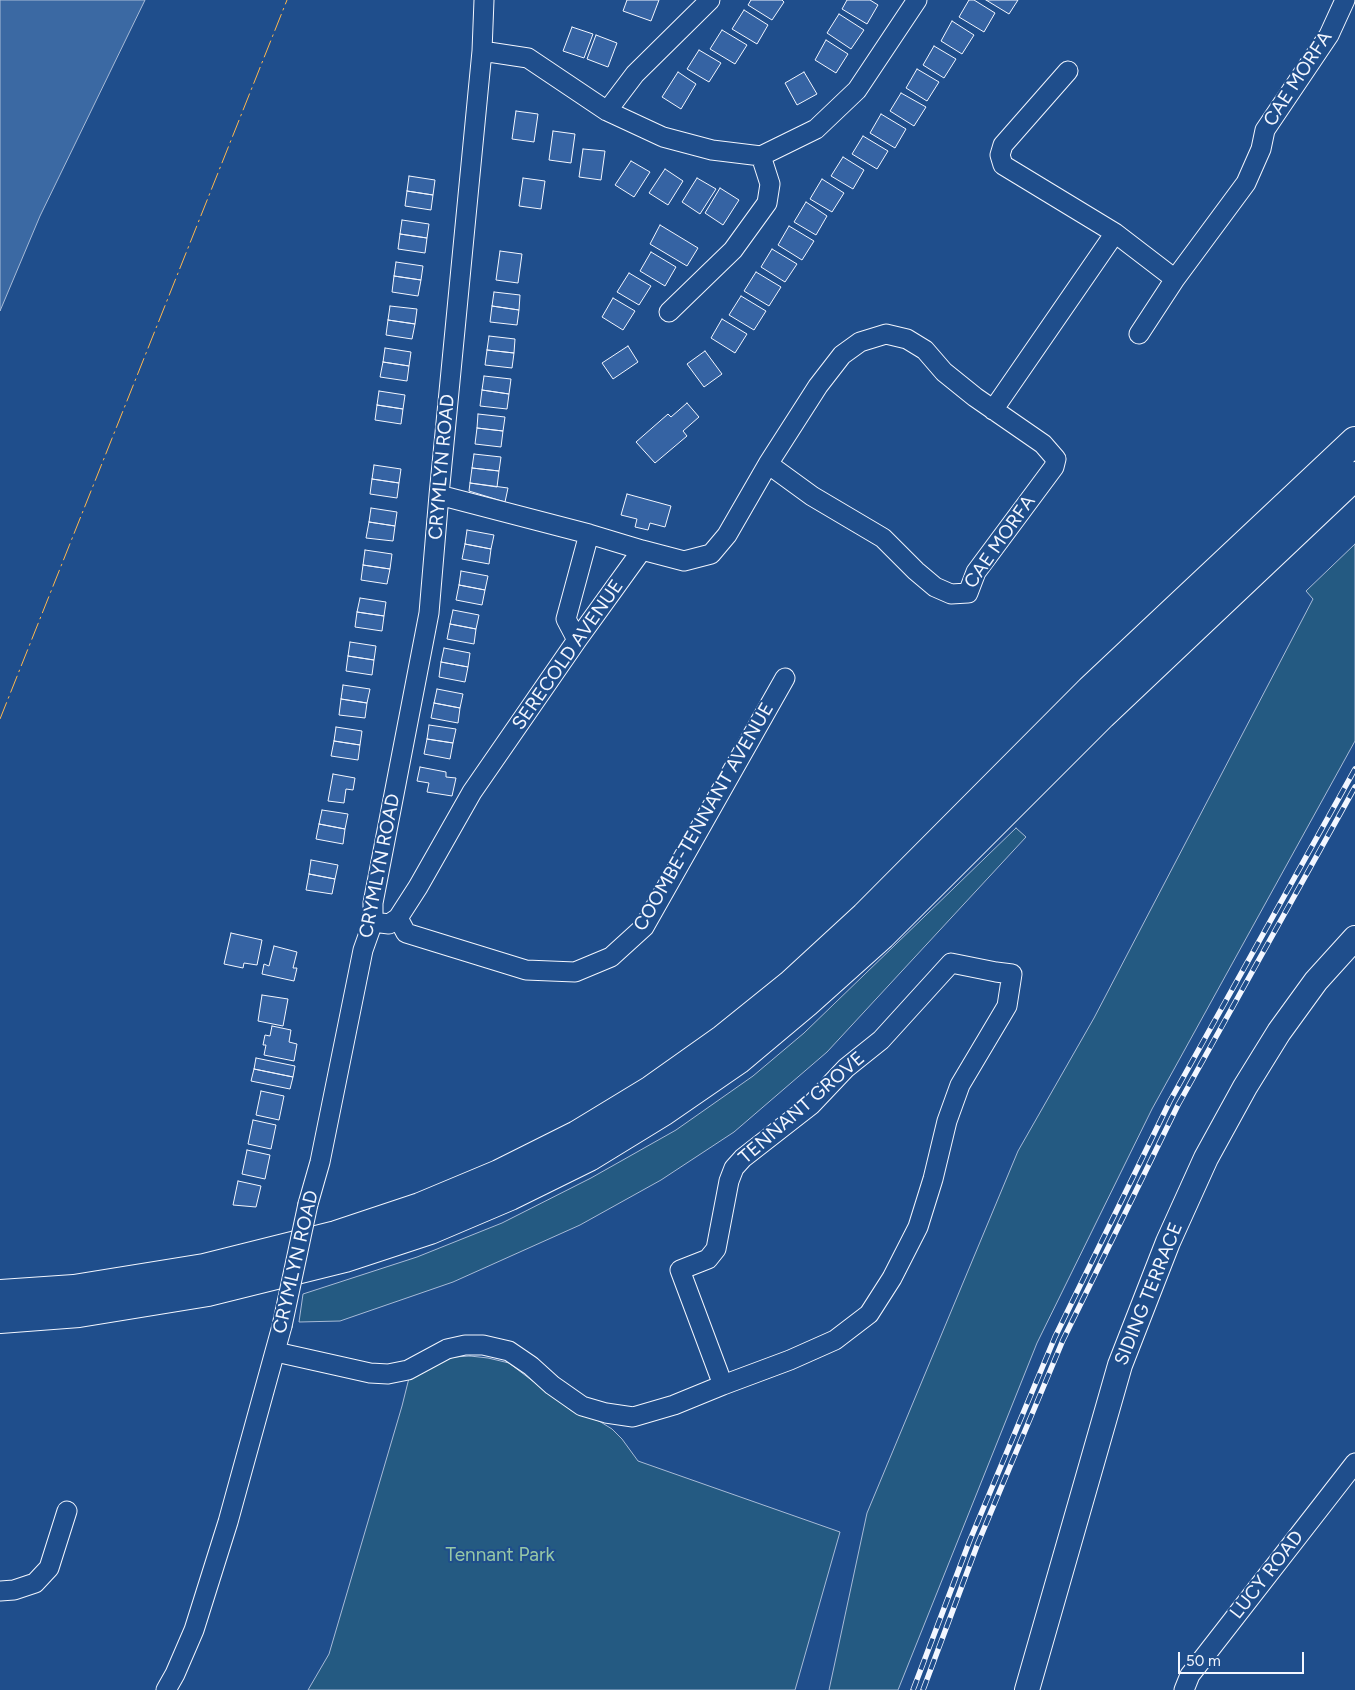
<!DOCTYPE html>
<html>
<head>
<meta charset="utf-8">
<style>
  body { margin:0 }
  #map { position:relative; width:1355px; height:1690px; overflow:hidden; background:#1f4e8c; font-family:Figtree,sans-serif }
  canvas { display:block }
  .scale { position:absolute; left:1178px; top:1652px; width:126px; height:22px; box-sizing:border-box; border:2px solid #f2f6ff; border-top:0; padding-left:6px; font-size:15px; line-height:18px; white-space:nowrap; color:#f2f6ff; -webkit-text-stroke:4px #1f4e8c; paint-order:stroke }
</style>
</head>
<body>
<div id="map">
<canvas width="1355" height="1690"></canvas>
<div class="scale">50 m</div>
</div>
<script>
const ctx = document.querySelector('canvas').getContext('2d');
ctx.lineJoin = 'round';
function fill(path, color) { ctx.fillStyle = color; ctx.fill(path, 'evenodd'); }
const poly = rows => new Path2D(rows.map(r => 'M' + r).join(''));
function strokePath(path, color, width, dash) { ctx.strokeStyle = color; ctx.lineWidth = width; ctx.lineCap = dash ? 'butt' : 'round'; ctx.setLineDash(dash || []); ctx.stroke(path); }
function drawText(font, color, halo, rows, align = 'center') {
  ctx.font = font + ' Figtree,sans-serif'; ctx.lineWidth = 4; ctx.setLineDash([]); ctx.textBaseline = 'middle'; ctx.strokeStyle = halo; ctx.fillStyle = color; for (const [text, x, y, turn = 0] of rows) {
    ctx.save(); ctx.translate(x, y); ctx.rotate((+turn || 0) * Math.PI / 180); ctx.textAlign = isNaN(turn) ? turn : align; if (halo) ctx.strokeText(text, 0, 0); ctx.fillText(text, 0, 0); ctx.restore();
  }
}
const green = poly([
  [1355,544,1355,741,1152,1109,1037,1343,898,1690,829,1690,867,1513,1018,1151,1094,1018,1313,599,1306,591,1355,544],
  [1016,828,1026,837,827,1052,734,1132,661,1180,580,1225,453,1282,340,1321,299,1322,303,1294,417,1257,502,1223,591,1178,676,1130,753,1076,804,1033,1016,828],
  [470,1356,488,1358,509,1363,572,1411,599,1421,612,1429,622,1439,638,1461,840,1532,795,1690,308,1690,329,1654,402,1406,409,1378,436,1363,454,1357,470,1356]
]);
const water = poly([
  [0,0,145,0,40,216,0,311,0,0]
]);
const building = poly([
  [627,0,659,0,651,21,623,11,627,0],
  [751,0,782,0,784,2,772,20,748,5,751,0],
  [847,0,870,0,878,5,867,24,842,9,847,0],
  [969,0,974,0,995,13,984,32,959,17,969,0],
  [986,0,1018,0,1009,14,986,0],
  [744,10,768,25,757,44,732,29,744,10],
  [839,14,864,30,851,49,827,33,839,14],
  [952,21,974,35,962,54,941,41,952,21],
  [572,27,593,34,584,58,563,51,572,27],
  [722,30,747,45,735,64,710,49,722,30],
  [596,35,617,43,608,67,587,59,596,35],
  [826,40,848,54,836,73,815,60,826,40],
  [934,46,956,59,944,78,923,65,934,46],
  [699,50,721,63,709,82,687,69,699,50],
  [917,69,939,82,927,101,906,88,917,69],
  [678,72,696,84,681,109,662,97,678,72],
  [804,72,817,94,797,105,785,83,804,72],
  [901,93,926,107,914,126,890,111,901,93],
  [516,111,538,114,534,142,512,139,516,111],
  [881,114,906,129,895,148,870,133,881,114],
  [553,131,575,134,571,163,549,160,553,131],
  [863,136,888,151,877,169,852,154,863,136],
  [583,149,605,151,601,180,579,177,583,149],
  [843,157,864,170,853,189,831,176,843,157],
  [631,161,650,172,634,197,615,185,631,161],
  [665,169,683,181,668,205,649,193,665,169],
  [409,176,435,180,433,195,407,191,409,176],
  [523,178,545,181,541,209,519,206,523,178],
  [697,178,716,189,700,214,682,202,697,178],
  [822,179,844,193,832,212,810,199,822,179],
  [720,188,739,200,723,225,705,213,720,188],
  [407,191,433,195,431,210,405,206,407,191],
  [806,202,827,216,816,235,794,222,806,202],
  [402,220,429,224,427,238,400,234,402,220],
  [660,225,698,248,687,266,650,244,660,225],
  [789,226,814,241,802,260,778,245,789,226],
  [400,234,427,238,425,253,398,249,400,234],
  [772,249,797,264,785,282,761,267,772,249],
  [500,251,522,254,518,283,496,280,500,251],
  [651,252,676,267,665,286,640,271,651,252],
  [396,262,423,266,421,280,394,276,396,262],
  [756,272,781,287,769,306,744,291,756,272],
  [629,273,651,286,639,305,617,292,629,273],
  [394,276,421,280,418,296,392,292,394,276],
  [494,292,520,295,519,310,492,306,494,292],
  [741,296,766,311,754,330,729,315,741,296],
  [613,298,635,311,623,330,602,317,613,298],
  [390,306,417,309,415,324,388,320,390,306],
  [492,306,519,310,517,325,490,322,492,306],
  [722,319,747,334,735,353,711,338,722,319],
  [388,320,415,324,412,339,386,335,388,320],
  [489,336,515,339,514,353,487,350,489,336],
  [628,346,638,362,613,379,602,363,628,346],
  [385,348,411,352,409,366,383,362,385,348],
  [487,350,514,353,512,368,485,365,487,350],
  [705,351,722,374,704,387,687,364,705,351],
  [383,362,409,366,407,381,380,377,383,362],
  [484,376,511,379,509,394,482,390,484,376],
  [482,390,509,394,507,409,480,406,482,390],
  [379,391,405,395,403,409,377,405,379,391],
  [687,403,699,417,683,431,687,436,655,463,636,442,668,414,671,417,687,403],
  [377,405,403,409,401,424,375,420,377,405],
  [478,414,505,417,503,431,477,428,478,414],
  [477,428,503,431,501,447,475,444,477,428],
  [474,454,501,457,499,471,472,468,474,454],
  [374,465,401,469,399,483,372,479,374,465],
  [472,468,499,471,497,487,470,483,472,468],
  [372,479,399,483,397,498,370,494,372,479],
  [470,483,508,488,505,502,469,491,470,483],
  [627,494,671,506,665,527,650,523,648,530,635,527,637,519,621,515,627,494],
  [371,508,397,512,395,526,369,522,371,508],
  [369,522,395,526,393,541,366,538,369,522],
  [467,530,494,535,491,549,465,544,467,530],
  [465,544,491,549,489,564,462,559,465,544],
  [365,550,392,554,390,569,363,565,365,550],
  [363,565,390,569,387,584,361,580,363,565],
  [461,571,488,576,485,590,459,585,461,571],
  [459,585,485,590,482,605,456,600,459,585],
  [360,598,386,602,384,616,357,612,360,598],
  [453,610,479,615,476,629,450,624,453,610],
  [357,612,384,616,382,631,355,627,357,612],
  [450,624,476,629,474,644,447,639,450,624],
  [350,642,376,646,374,660,348,656,350,642],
  [444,648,470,653,468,667,441,662,444,648],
  [348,656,374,660,372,675,346,671,348,656],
  [441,662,468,667,465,682,439,677,441,662],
  [343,685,370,689,367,703,341,699,343,685],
  [437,689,463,694,460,708,434,703,437,689],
  [341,699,367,703,365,718,339,715,341,699],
  [434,703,460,708,458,723,431,718,434,703],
  [429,725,456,729,453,743,427,739,429,725],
  [336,727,362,731,360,745,334,741,336,727],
  [427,739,453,743,450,759,424,754,427,739],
  [334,741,360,745,358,760,331,756,334,741],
  [420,767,446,772,446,777,456,778,452,796,427,792,429,783,417,781,420,767],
  [333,774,355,778,353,790,346,789,344,803,328,801,333,774],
  [322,810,348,814,345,829,319,824,322,810],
  [319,824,345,829,343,844,316,839,319,824],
  [311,860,338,865,335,879,309,874,311,860],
  [309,874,335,879,332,894,306,890,309,874],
  [231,933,262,940,257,965,244,963,243,968,224,964,231,933],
  [274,946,297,952,293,968,297,968,294,981,262,974,264,964,269,966,274,946],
  [262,995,288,999,283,1026,258,1021,262,995],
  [272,1026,291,1030,289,1042,297,1044,294,1061,264,1055,266,1045,263,1045,265,1035,270,1036,272,1026],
  [256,1058,295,1066,293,1077,254,1069,256,1058],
  [254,1069,293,1077,290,1089,251,1081,254,1069],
  [261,1091,284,1096,279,1120,256,1115,261,1091],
  [253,1120,276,1125,271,1149,248,1144,253,1120],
  [247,1150,270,1155,265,1179,242,1174,247,1150],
  [238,1181,261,1186,256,1207,233,1205,238,1181]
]);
const minor = poly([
  [482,51,528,58,607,111,663,137,712,150,761,156,816,129,857,90,917,0],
  [1068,71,1003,145,1000,155,1003,165,1115,233,1175,279],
  [607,111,635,74,710,0],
  [669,312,733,250,767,203,770,184,761,156],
  [1139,334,1175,279,1246,183,1261,149,1265,130,1329,35,1345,0],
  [993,410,1115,233],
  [642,550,684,561,711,554,727,535,768,464,818,386,842,355,860,342,886,334,907,339,925,350,944,372,975,397,1043,444,1056,459,1054,467,976,572,968,593,951,594,935,587,916,571,883,538,812,496,768,464],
  [577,640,566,619,589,534],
  [398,918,406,933,526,970,575,972,611,957,644,927,785,678],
  [373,922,389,924,398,918,418,887,472,792,577,640,642,550,589,534,439,495],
  [951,963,996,972,1012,974,1007,1006,960,1085,947,1121,933,1179,918,1227,892,1278,869,1314,835,1340,790,1360,723,1385,680,1270,708,1259,716,1249,729,1181,734,1168,743,1158,811,1105,846,1068,881,1040,951,963],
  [308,1204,320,1162,363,950,373,922,373,903,429,613,439,495,482,51,484,0],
  [276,1352,370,1373,388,1374,408,1370,447,1349,465,1345,483,1345,509,1351,531,1366,552,1385,582,1406,606,1413,633,1417,674,1405,723,1385],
  [0,1591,14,1590,35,1583,49,1568,67,1511],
  [166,1690,175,1674,194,1630,228,1522,282,1326],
  [1184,1690,1190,1675,1355,1463]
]);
const major = poly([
  [1027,1690,1120,1365,1168,1242,1206,1158,1245,1087,1279,1032,1316,981,1355,938]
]);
const highway = poly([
  [0,1294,74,1289,204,1268,336,1235,420,1207,499,1174,577,1135,651,1090,723,1039,790,985,865,916,1090,690,1355,441],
  [0,1319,79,1313,208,1292,345,1258,430,1230,510,1196,589,1157,664,1111,738,1060,806,1003,882,935,1102,715,1355,476]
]);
const rail = poly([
  [913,1690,970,1540,1055,1337,1170,1101,1355,769],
  [923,1690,978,1543,1063,1340,1178,1105,1355,787]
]);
const minorBridge = poly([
  [282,1326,308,1204]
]);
const power = poly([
  [0,719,287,0]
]);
const streetNames = [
  ["CAE MORFA",1298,79,-57],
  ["CRYMLYN ROAD",442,467,-85],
  ["CAE MORFA",1000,542,-55],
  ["SERECOLD AVENUE",568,655,-55],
  ["COOMBE-TENNANT AVENUE",704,817,-60],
  ["CRYMLYN ROAD",380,866,-79],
  ["TENNANT GROVE",802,1108,-41],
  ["CRYMLYN ROAD",296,1262,-77],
  ["SIDING TERRACE",1149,1294,-68],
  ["LUCY ROAD",1267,1575,-52]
];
const parkNames = [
  ["Tennant Park",500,1555]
];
fill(green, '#245a82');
strokePath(green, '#a8bbd7', 1);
fill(water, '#3b69a3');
strokePath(water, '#a8bbd7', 1);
fill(building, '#3563a3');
strokePath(building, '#f2f6ff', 1);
strokePath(minor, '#f2f6ff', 21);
strokePath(major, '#f2f6ff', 26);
strokePath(highway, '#f2f6ff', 30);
strokePath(minor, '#1f4e8c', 19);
strokePath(major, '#1f4e8c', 24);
strokePath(highway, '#1f4e8c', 28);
strokePath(rail, '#f2f6ff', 5.5);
strokePath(rail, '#1f4e8c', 4, [11]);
strokePath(minorBridge, '#f2f6ff', 21, []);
strokePath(minorBridge, '#1f4e8c', 19);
strokePath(power, '#ffb74d', 1, [18, 4, 2.5, 4]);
drawText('19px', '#f2f6ff', '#1f4e8c', streetNames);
drawText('19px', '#97c8a6', '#1f4e8c', parkNames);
</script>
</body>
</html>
